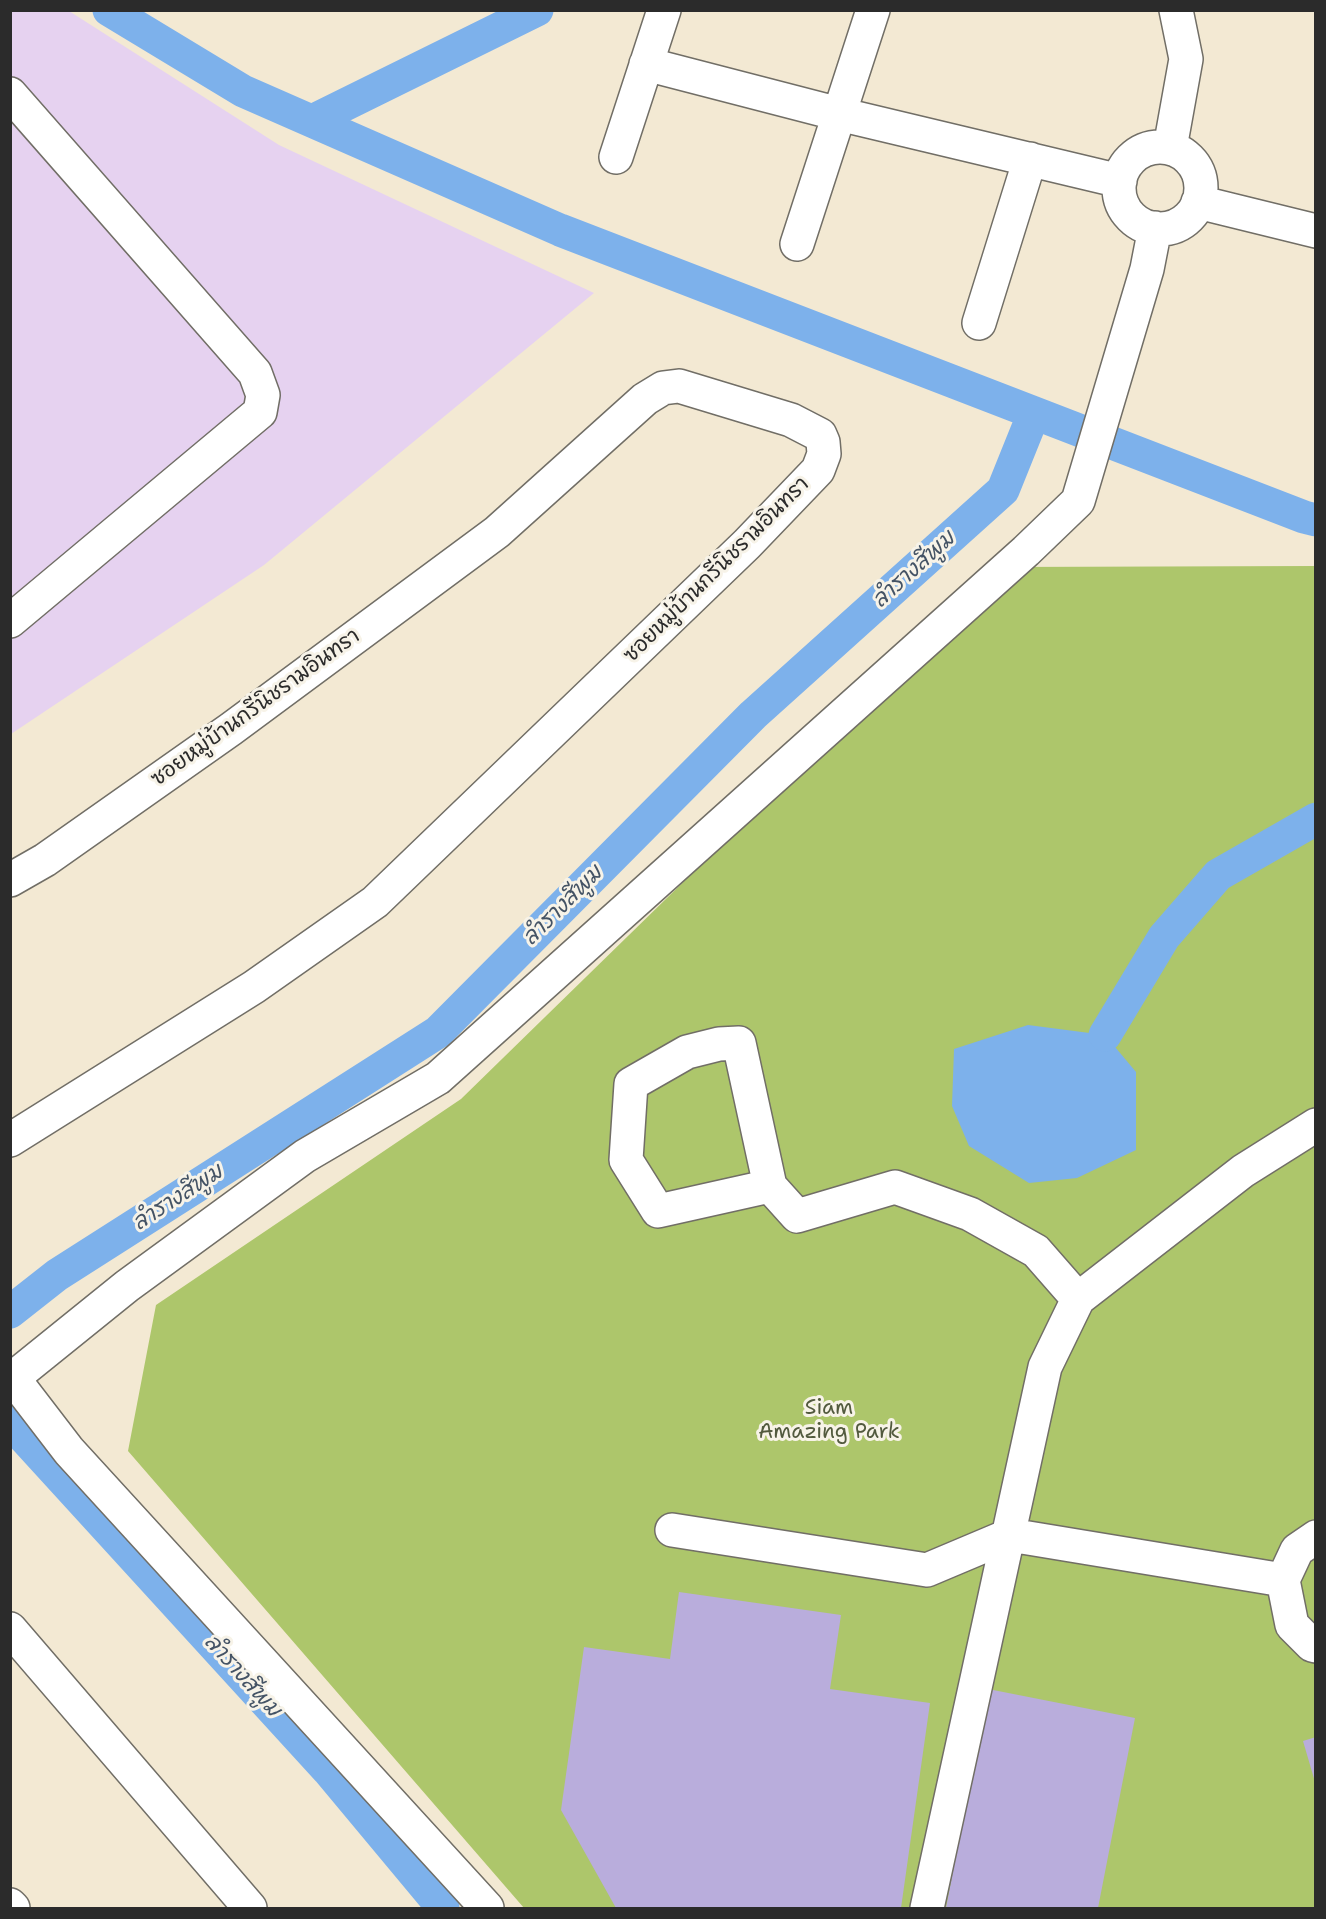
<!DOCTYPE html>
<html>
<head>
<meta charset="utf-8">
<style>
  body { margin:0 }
  #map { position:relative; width:1326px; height:1919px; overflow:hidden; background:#f3e9d3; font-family:"Shantell Sans",sans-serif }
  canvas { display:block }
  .frame { position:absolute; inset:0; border:12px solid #2b2b2b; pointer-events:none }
</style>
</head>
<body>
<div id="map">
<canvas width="1326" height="1919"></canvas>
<div class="frame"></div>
</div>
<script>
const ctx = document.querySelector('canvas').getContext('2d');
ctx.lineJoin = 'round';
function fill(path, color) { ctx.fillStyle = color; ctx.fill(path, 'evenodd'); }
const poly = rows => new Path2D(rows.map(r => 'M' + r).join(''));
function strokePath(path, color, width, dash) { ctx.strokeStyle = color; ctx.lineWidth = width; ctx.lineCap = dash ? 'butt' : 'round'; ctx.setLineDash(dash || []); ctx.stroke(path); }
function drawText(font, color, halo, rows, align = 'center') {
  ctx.font = font + ' "Shantell Sans","Playpen Sans Thai",sans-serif'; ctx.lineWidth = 6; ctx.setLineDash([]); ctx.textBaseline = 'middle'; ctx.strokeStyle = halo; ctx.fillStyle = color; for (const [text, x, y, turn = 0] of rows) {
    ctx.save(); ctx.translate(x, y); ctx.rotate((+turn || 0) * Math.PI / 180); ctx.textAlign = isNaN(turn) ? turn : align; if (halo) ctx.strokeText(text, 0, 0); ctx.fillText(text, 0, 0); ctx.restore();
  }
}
const built = poly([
  [11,11,69,11,279,145,594,293,264,565,11,734]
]);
const green = poly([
  [1315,566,1315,1908,524,1908,128,1451,156,1305,461,1099,1006,567]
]);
const water = poly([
  [1028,1025,1105,1035,1136,1072,1136,1150,1077,1178,1029,1183,969,1146,952,1106,954,1049]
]);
const canal = poly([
  [109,10,243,91,560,230,1304,517,1316,520],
  [312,121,537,10],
  [1105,1035,1164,937,1218,875,1316,819],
  [10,1312,57,1275,438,1032,753,715,1003,490,1034,413],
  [10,1422,328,1770,443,1908]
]);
const building = poly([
  [679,1592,841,1615,830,1689,930,1703,901,1908,616,1908,561,1810,584,1647,670,1659],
  [988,1689,1135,1718,1098,1908,946,1908],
  [1316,1737,1316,1782,1315,1782,1303,1741]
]);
const minor = poly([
  [646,64,839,114,1120,181],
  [10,94,255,373,263,395,260,412,10,621],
  '1119 188a41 41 0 1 1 82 0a41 41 0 1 1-82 0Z',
  [1170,148,1186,59,1176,10],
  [616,157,664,10],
  [1198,202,1316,231],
  [797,244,873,10],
  [979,323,1030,159],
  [10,880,45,860,231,729,497,532,645,399,663,388,679,386,791,420,820,435,823,442,824,454,818,470,747,544,375,902,254,987,10,1140],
  [770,1186,658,1211,626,1160,631,1084,687,1052,719,1044,739,1043,770,1186,797,1216,895,1187,970,1214,1036,1251,1078,1299],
  [672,1530,927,1570,1010,1535,1283,1580],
  [1316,1537,1297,1550,1283,1580,1292,1625,1312,1645,1316,1646],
  [10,1629,250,1908],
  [10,1905,13,1908],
  [487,1908,69,1451,13,1378,127,1286,305,1156,438,1078,1026,551,1078,501,1147,269,1155,228],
  [927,1908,1045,1367,1078,1299,1243,1171,1316,1125]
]);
const streetNames = [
  ["ซอยหมู่บ้านกรีนิชรามอินทรา",717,570,-45],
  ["ซอยหมู่บ้านกรีนิชรามอินทรา",256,708,-36]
];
const parkNames = [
  ["Siam",829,1409],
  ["Amazing Park",829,1433]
];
const waterNames = [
  ["ลำรางสีพูม",914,570,-42],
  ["ลำรางสีพูม",563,906,-45],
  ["ลำรางสีพูม",178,1198,-33],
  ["ลำรางสีพูม",242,1676,48]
];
fill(built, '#e6d2f0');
fill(green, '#adc66b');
fill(water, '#7db1eb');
strokePath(canal, '#7db1eb', 33);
fill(building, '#b9addc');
strokePath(minor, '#716e66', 36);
strokePath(minor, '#fff', 33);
drawText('21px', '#2b2b2b', '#f7f3e8', streetNames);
drawText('21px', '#525a3e', '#f7f3e8', parkNames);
drawText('italic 22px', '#445365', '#f7f3e8', waterNames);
</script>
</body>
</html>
